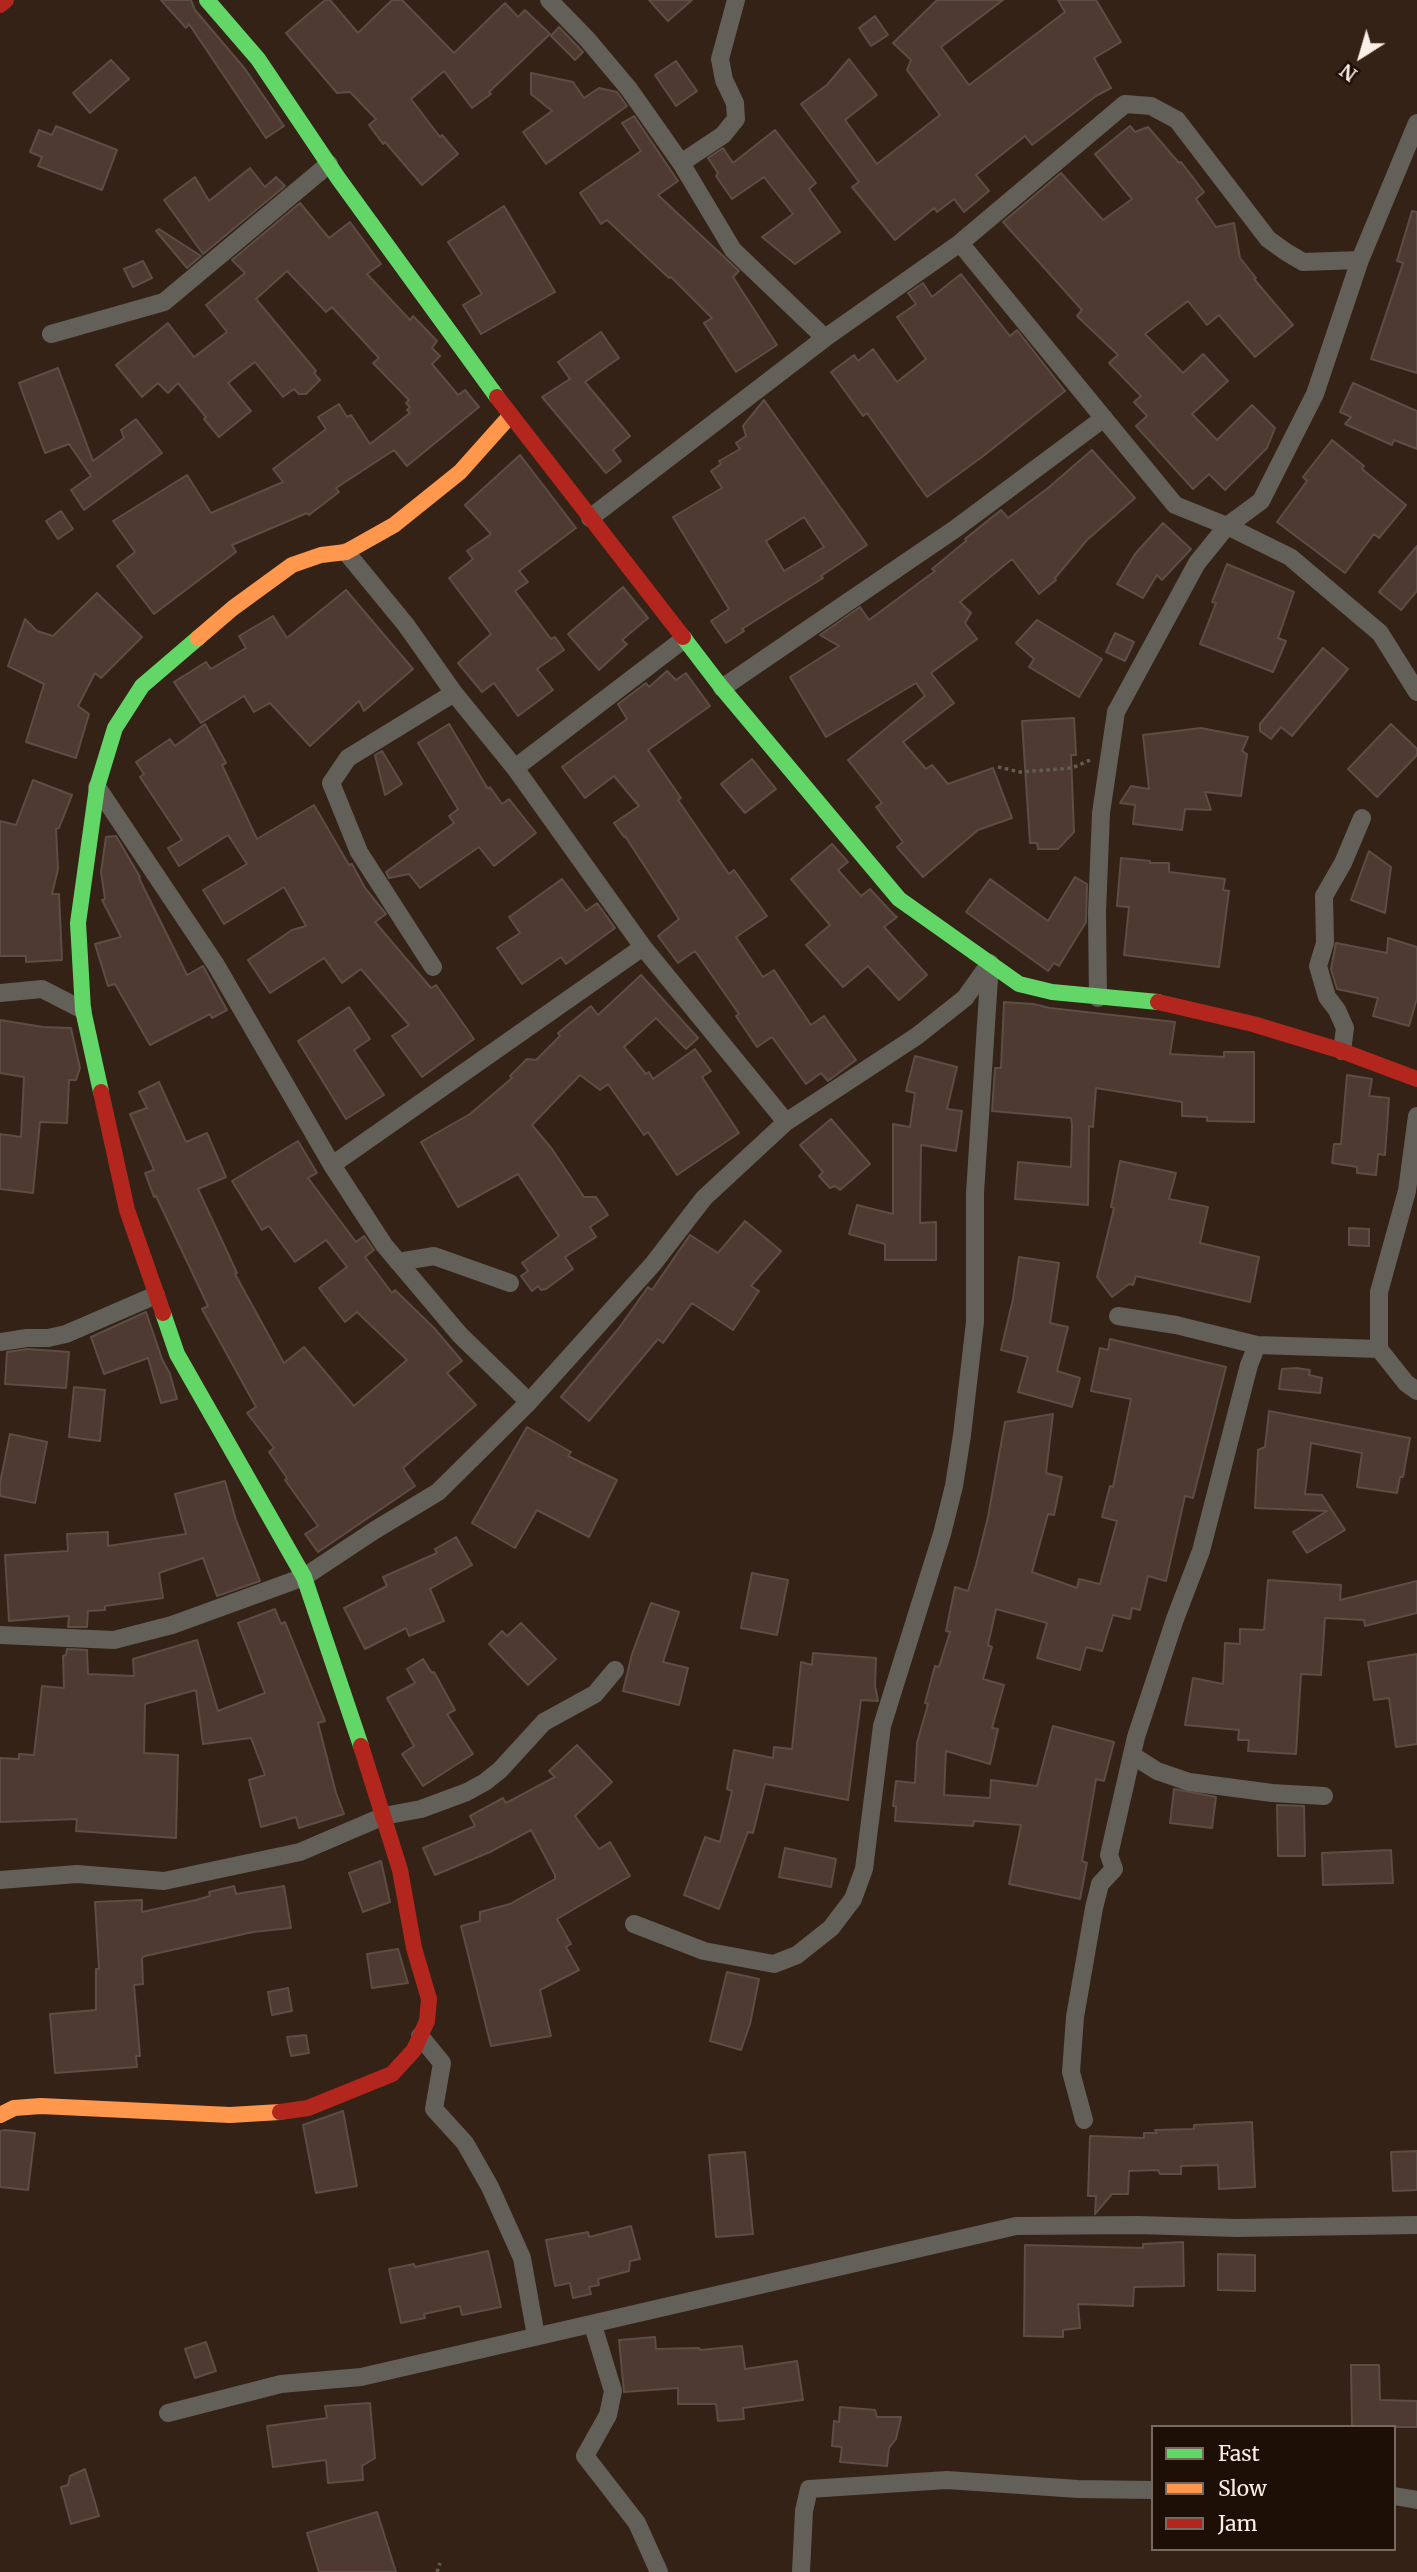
<!DOCTYPE html>
<html>
<head>
<meta charset="utf-8">
<style>
  body { margin:0 }
  #map { position:relative; width:1417px; height:2572px; overflow:hidden; background:#332215; font-family:Merriweather,serif }
  canvas { display:block }
  .legend { position:absolute; left:1151px; top:2425px; width:245px; height:126px; box-sizing:border-box; background:#1d0f06; border:2px solid #766960; margin:0; padding:9px 12px; list-style:none; font-size:21px; color:#fcefe7 }
  .legend li { display:flex; align-items:center; gap:14px; height:35px }
  .legend b { width:35px; border:2px solid #766960 }
  .north { position:absolute; left:1326px; top:21px; width:70px; height:70px; -webkit-text-stroke:5px #1d0f06; paint-order:stroke; rotate:217deg; font-size:19px; font-weight:700; line-height:28px; text-align:center; color:#fcefe7 }
  .north::after { content:''; display:block; margin:auto; width:24px; height:32px; background:#fcefe7; clip-path:polygon(50% 0,100% 100%,50% 72%,0 100%) }
</style>
</head>
<body>
<div id="map">
<canvas width="1417" height="2572"></canvas>
<ul class="legend">
<li><b style="height:9px;background:#63d668"></b>Fast</li>
<li><b style="height:9px;background:#ff974d"></b>Slow</li>
<li><b style="height:9px;background:#b3261e"></b>Jam</li>
</ul>
<div class="north">N</div>
</div>
<script>
const ctx = document.querySelector('canvas').getContext('2d');
ctx.lineJoin = 'round';
function fill(path, color) { ctx.fillStyle = color; ctx.fill(path, 'evenodd'); }
const poly = rows => new Path2D(rows.map(r => 'M' + r).join(''));
function strokePath(path, color, width, dash) { ctx.strokeStyle = color; ctx.lineWidth = width; ctx.lineCap = dash ? 'butt' : 'round'; ctx.setLineDash(dash || []); ctx.stroke(path); }
const building = poly([
  [161,0,191,0,195,10,245,69,284,126,266,138,189,24,186,28,161,0],
  [325,0,330,0,358,33,392,0,402,0,454,53,505,3,518,17,525,10,550,34,489,92,491,94,472,108,444,71,411,99,440,137,442,135,458,154,422,185,385,142,383,144,369,125,376,119,350,92,337,93,286,33,325,0],
  [649,0,692,0,668,21,649,0],
  [937,0,1003,0,941,47,969,85,1065,12,1058,0,1096,0,1121,42,1094,58,1111,88,1096,96,1032,145,1025,136,976,175,989,191,964,212,954,199,937,212,934,208,895,240,852,187,859,182,801,104,827,85,849,59,877,95,845,120,877,164,940,115,907,70,911,60,893,43,937,0],
  [875,16,888,35,871,46,859,28,875,16],
  [559,27,583,52,575,60,551,36,559,27],
  [111,60,129,79,90,113,73,93,111,60],
  [676,61,697,91,676,106,655,75,676,61],
  [531,73,573,82,584,98,599,88,617,92,627,106,546,164,523,132,552,111,531,94,531,73],
  [634,116,678,181,658,195,739,271,733,277,777,345,736,372,704,323,712,318,671,277,669,278,607,220,601,224,580,193,641,151,622,123,634,116],
  [56,126,117,150,102,190,38,166,42,157,30,152,39,130,52,135,56,126],
  [1130,126,1135,132,1148,127,1179,163,1181,162,1204,192,1196,199,1216,227,1234,223,1240,258,1256,278,1254,279,1293,325,1255,357,1219,315,1207,325,1188,301,1145,334,1183,373,1203,354,1228,381,1192,414,1217,440,1252,405,1275,428,1267,448,1225,490,1209,474,1193,489,1136,426,1147,416,1134,402,1141,396,1109,363,1118,355,1077,316,1082,310,1003,222,1061,173,1103,220,1132,199,1095,154,1130,126],
  [775,130,816,183,809,189,840,232,795,264,762,237,793,214,764,177,732,199,716,176,718,173,708,158,723,148,733,163,775,130],
  [250,168,265,187,276,177,285,186,203,254,164,200,195,177,209,201,250,168],
  [300,203,329,238,350,222,381,264,367,274,410,320,413,316,437,341,432,348,440,356,432,364,458,395,465,390,479,407,407,466,394,450,336,488,339,492,309,515,307,513,232,545,236,552,154,614,117,566,135,552,113,521,187,475,211,513,283,482,273,469,326,429,318,417,339,404,347,417,351,415,370,444,410,413,407,410,410,407,406,403,409,400,373,363,379,358,332,307,326,312,287,271,256,299,316,371,314,373,320,380,306,394,299,394,294,389,283,397,255,362,228,383,251,411,219,437,204,419,206,417,178,383,168,393,158,383,142,397,116,365,168,323,194,357,227,332,206,305,245,273,232,260,300,203],
  [504,206,555,292,481,334,463,305,482,294,448,242,504,206],
  [1412,211,1417,212,1417,373,1371,359,1403,263,1397,261,1412,211],
  [159,229,201,256,187,268,156,231,159,229],
  [143,261,152,278,133,287,124,269,143,261],
  [961,274,1010,336,1017,330,1065,391,982,457,927,497,867,413,863,416,831,372,854,355,858,361,873,349,897,382,926,359,897,317,916,304,908,293,923,283,932,297,961,274],
  [601,332,619,358,585,382,630,436,613,450,621,461,606,473,542,397,570,379,558,362,601,332],
  [58,368,93,461,124,438,121,430,136,419,162,453,84,510,71,490,91,476,69,444,45,453,19,383,58,368],
  [1353,383,1417,411,1417,449,1394,440,1392,445,1345,424,1351,417,1340,412,1353,383],
  [764,400,867,545,821,576,823,578,742,629,744,631,726,643,711,621,729,609,673,517,722,488,711,471,721,464,719,461,740,449,736,443,746,436,743,426,764,400],
  [804,517,824,547,784,571,766,541,804,517],
  [1332,440,1364,466,1362,469,1406,505,1379,538,1374,534,1345,573,1277,522,1307,481,1303,477,1332,440],
  [1092,450,1135,498,1087,540,1055,578,1056,580,1039,594,1012,559,960,602,971,613,965,623,977,639,931,673,954,703,903,742,926,769,932,765,948,784,993,768,1012,818,978,830,923,877,897,847,903,842,876,807,882,803,848,760,925,696,916,683,826,737,790,677,839,646,820,635,860,607,869,620,935,571,932,569,966,541,965,539,1001,510,1008,518,1048,488,1092,450],
  [520,455,576,528,519,571,528,582,515,591,551,639,555,637,564,650,537,669,553,690,518,716,494,683,482,692,458,663,491,634,449,578,473,559,467,551,491,534,465,505,520,455],
  [61,511,73,529,58,539,46,521,61,511],
  [1163,523,1191,549,1162,580,1157,575,1143,598,1117,584,1135,554,1163,523],
  [1417,546,1417,591,1401,610,1379,592,1417,546],
  [1227,564,1294,592,1278,638,1286,641,1273,672,1200,644,1216,603,1212,602,1227,564],
  [623,587,648,618,622,640,627,644,599,670,568,634,623,587],
  [346,590,413,669,364,711,359,701,310,746,270,703,254,712,244,696,201,723,174,682,206,662,211,669,246,648,239,636,273,616,287,638,346,590],
  [97,593,142,637,101,678,95,673,78,706,89,714,76,758,26,742,44,684,8,666,25,619,37,631,53,636,97,593],
  [1037,620,1102,659,1079,697,1029,667,1034,659,1016,643,1037,620],
  [1115,633,1134,642,1125,661,1106,652,1115,633],
  [1323,648,1348,669,1292,736,1281,727,1271,739,1260,731,1260,724,1323,648],
  [667,671,676,680,686,673,710,706,648,750,681,798,678,800,729,874,734,870,767,916,736,937,763,977,774,970,811,1025,824,1016,856,1060,828,1081,821,1073,806,1084,772,1037,757,1047,736,1016,739,1014,695,951,678,963,658,936,679,919,625,836,624,837,614,823,639,806,614,776,585,798,562,767,627,719,618,704,646,683,649,687,667,671],
  [1074,718,1076,755,1071,755,1074,832,1058,849,1038,849,1037,843,1030,843,1022,721,1074,718],
  [205,724,226,763,222,765,257,839,314,805,349,865,352,864,365,888,386,914,375,922,431,988,436,985,474,1039,422,1077,392,1036,409,1025,361,969,342,983,324,958,270,993,248,960,292,930,306,926,284,887,224,924,203,890,247,864,228,835,179,866,168,848,182,840,140,777,144,774,136,762,170,739,175,746,205,724],
  [449,724,488,789,490,787,502,804,509,799,536,833,494,866,479,847,420,888,409,874,389,878,386,872,454,823,449,816,458,809,418,743,449,724],
  [1391,724,1417,749,1417,755,1377,797,1348,769,1391,724],
  [1201,728,1248,737,1242,751,1247,754,1241,796,1205,792,1211,810,1185,809,1182,830,1133,824,1135,805,1120,803,1131,786,1149,789,1143,735,1201,728],
  [382,751,402,784,385,795,375,755,382,751],
  [752,759,776,789,745,813,721,784,752,759],
  [33,780,72,795,59,828,56,829,58,869,52,894,59,894,62,960,26,962,26,956,0,956,0,821,16,825,33,780],
  [116,836,140,877,139,878,187,975,203,966,227,1010,212,1018,210,1014,150,1045,115,984,108,986,95,944,121,937,102,900,105,899,101,872,106,837,116,836],
  [832,844,848,862,838,870,861,896,870,889,895,916,897,917,884,927,927,975,899,1000,868,966,843,987,806,945,830,925,791,879,832,844],
  [1369,851,1391,867,1385,913,1351,900,1369,851],
  [1121,858,1150,861,1150,863,1169,863,1169,872,1225,879,1223,890,1229,891,1219,967,1124,955,1129,907,1117,906,1121,858],
  [1075,877,1087,884,1086,922,1059,966,1054,963,1048,971,966,912,990,879,1048,921,1075,877],
  [562,879,586,911,597,903,615,928,566,964,561,957,522,984,497,948,520,933,509,917,562,879],
  [1388,938,1417,947,1417,998,1409,1026,1373,1016,1378,998,1337,989,1331,969,1336,943,1387,953,1388,938],
  [641,975,698,1038,686,1049,656,1018,624,1047,646,1074,649,1072,653,1079,695,1049,711,1071,702,1077,739,1133,677,1175,648,1132,644,1135,608,1084,600,1090,580,1075,532,1125,552,1149,584,1197,596,1197,608,1215,590,1227,596,1237,565,1257,573,1269,546,1289,541,1290,538,1286,532,1291,521,1276,528,1271,522,1263,559,1236,518,1174,458,1207,421,1142,470,1114,512,1078,510,1076,527,1059,536,1060,560,1036,558,1033,591,1006,598,1015,641,975],
  [1004,1002,1033,1004,1050,1008,1175,1022,1170,1054,1224,1057,1224,1052,1254,1052,1254,1122,1207,1121,1207,1117,1182,1116,1182,1102,1096,1088,1093,1127,1089,1126,1088,1205,1015,1199,1018,1162,1071,1167,1072,1125,1071,1118,992,1111,995,1068,1001,1068,1004,1002],
  [349,1007,370,1039,354,1050,384,1095,346,1119,298,1041,349,1007],
  [0,1020,43,1027,71,1028,80,1068,76,1080,69,1080,67,1123,40,1122,33,1193,0,1189,0,1134,21,1137,24,1077,0,1073,0,1020],
  [915,1056,957,1067,947,1109,962,1111,956,1151,921,1145,920,1223,936,1222,936,1260,885,1260,885,1244,849,1234,857,1205,893,1214,893,1124,910,1127,915,1093,906,1091,915,1056],
  [1347,1075,1372,1079,1369,1096,1389,1098,1385,1155,1378,1154,1376,1175,1357,1173,1357,1167,1332,1163,1334,1144,1341,1144,1347,1075],
  [159,1082,186,1142,207,1133,226,1177,198,1189,237,1273,235,1274,284,1363,304,1347,354,1406,407,1360,357,1312,345,1322,319,1288,347,1267,326,1240,295,1262,269,1226,262,1230,232,1181,298,1141,317,1173,308,1178,356,1242,364,1236,374,1250,365,1257,392,1293,395,1290,434,1328,462,1361,447,1373,476,1405,403,1468,415,1486,318,1552,305,1534,318,1526,285,1480,287,1478,269,1452,274,1448,247,1413,256,1407,202,1309,208,1306,156,1196,154,1197,145,1173,154,1170,130,1114,147,1108,139,1092,159,1082],
  [831,1119,870,1164,840,1190,835,1186,830,1188,819,1176,823,1172,800,1145,831,1119],
  [1120,1161,1176,1173,1169,1199,1208,1207,1200,1243,1259,1257,1250,1302,1136,1276,1133,1285,1129,1284,1112,1297,1097,1277,1114,1208,1111,1207,1120,1161],
  [745,1221,781,1251,751,1286,759,1291,733,1330,692,1303,663,1343,658,1339,589,1421,561,1397,619,1328,648,1287,652,1290,690,1235,718,1253,745,1221],
  [1349,1228,1369,1229,1369,1246,1349,1245,1349,1228],
  [1019,1257,1059,1263,1050,1323,1068,1327,1057,1371,1080,1378,1072,1407,1018,1392,1028,1357,1001,1350,1013,1299,1019,1257],
  [146,1312,162,1359,170,1374,177,1399,161,1403,148,1358,104,1374,91,1337,146,1312],
  [1110,1339,1226,1367,1193,1498,1185,1496,1166,1581,1148,1576,1140,1610,1132,1608,1130,1619,1113,1615,1102,1651,1086,1647,1080,1670,1037,1658,1047,1623,996,1609,988,1645,992,1647,983,1679,1004,1685,992,1728,998,1729,990,1764,946,1751,944,1795,990,1798,991,1780,1037,1786,1053,1726,1114,1742,1104,1781,1096,1779,1082,1861,1087,1863,1080,1899,1009,1884,1021,1825,974,1821,973,1826,895,1821,896,1806,893,1806,896,1781,915,1783,917,1743,928,1704,925,1703,935,1666,939,1667,950,1632,946,1631,955,1587,968,1591,976,1565,988,1517,1005,1422,1053,1414,1046,1473,1062,1477,1054,1515,1048,1514,1032,1572,1077,1588,1079,1579,1100,1584,1117,1521,1102,1517,1110,1486,1113,1487,1131,1399,1091,1391,1100,1348,1108,1350,1110,1339],
  [28,1349,69,1352,66,1388,5,1384,7,1352,28,1349],
  [1296,1368,1310,1370,1309,1375,1322,1378,1320,1393,1279,1389,1282,1369,1296,1368],
  [74,1387,105,1390,100,1441,69,1437,74,1387],
  [1269,1411,1410,1438,1403,1477,1400,1477,1397,1493,1357,1487,1362,1453,1311,1443,1305,1494,1322,1495,1345,1530,1307,1553,1293,1532,1327,1511,1255,1508,1258,1450,1265,1447,1269,1411],
  [527,1427,571,1452,568,1456,617,1480,589,1537,537,1510,515,1548,472,1523,527,1427],
  [10,1434,47,1442,35,1503,0,1496,0,1483,10,1434],
  [225,1481,236,1520,260,1581,217,1596,203,1558,159,1573,163,1598,105,1606,105,1610,88,1611,87,1627,68,1627,69,1616,9,1621,5,1555,68,1551,67,1534,108,1532,108,1546,186,1534,175,1494,225,1481],
  [456,1537,472,1565,430,1589,444,1621,409,1636,406,1628,365,1649,344,1608,387,1586,383,1577,437,1553,435,1549,456,1537],
  [752,1573,788,1580,777,1635,741,1628,752,1573],
  [1268,1580,1341,1585,1340,1600,1417,1581,1417,1613,1365,1626,1364,1620,1325,1618,1321,1675,1301,1674,1296,1754,1248,1751,1249,1740,1238,1740,1239,1730,1185,1725,1193,1678,1223,1684,1225,1643,1240,1644,1240,1629,1264,1630,1268,1580],
  [651,1603,679,1612,663,1662,688,1668,679,1705,623,1691,632,1654,651,1603],
  [275,1609,281,1624,285,1622,325,1721,318,1723,336,1793,344,1814,299,1828,296,1817,261,1827,249,1780,265,1775,251,1738,203,1744,196,1690,145,1704,144,1753,178,1755,176,1838,76,1831,77,1819,0,1822,0,1758,19,1759,19,1754,34,1755,42,1686,64,1688,63,1656,66,1655,67,1649,87,1650,88,1674,134,1676,133,1659,197,1640,218,1711,265,1693,238,1623,275,1609],
  [521,1623,556,1659,528,1685,489,1644,502,1631,507,1636,521,1623],
  [813,1653,876,1658,875,1686,878,1701,861,1700,848,1800,765,1784,753,1833,748,1832,719,1909,684,1895,705,1837,720,1842,732,1791,727,1789,734,1750,773,1758,774,1747,792,1749,801,1662,812,1665,813,1653],
  [1417,1654,1417,1744,1396,1747,1389,1698,1374,1700,1368,1662,1417,1654],
  [423,1659,432,1673,434,1672,455,1710,447,1714,473,1754,423,1786,402,1754,414,1746,387,1698,415,1683,407,1669,423,1659],
  [577,1745,612,1782,575,1816,599,1849,610,1842,630,1876,557,1919,571,1944,566,1947,579,1970,540,1990,551,2036,491,2046,461,1926,480,1921,480,1912,510,1904,555,1879,555,1875,531,1830,490,1852,435,1875,423,1848,475,1826,470,1816,503,1798,506,1803,555,1777,549,1771,577,1745],
  [1174,1789,1216,1797,1212,1828,1170,1823,1174,1789],
  [1277,1805,1304,1806,1305,1856,1278,1856,1277,1805],
  [785,1848,836,1859,831,1887,779,1877,785,1848],
  [1391,1850,1393,1883,1323,1885,1322,1853,1391,1850],
  [381,1861,390,1902,363,1912,349,1873,381,1861],
  [234,1886,236,1894,284,1886,291,1928,253,1932,145,1956,142,1958,143,1984,134,1985,140,2056,136,2056,137,2067,55,2073,50,2014,96,2010,96,1969,99,1969,95,1902,142,1900,142,1912,196,1900,210,1896,209,1892,234,1886],
  [398,1949,408,1983,372,1988,367,1954,398,1949],
  [727,1972,759,1979,750,2024,741,2050,710,2041,727,1972],
  [288,1988,292,2011,272,2015,268,1992,288,1988],
  [306,2035,309,2053,291,2056,287,2037,306,2035],
  [343,2111,357,2186,316,2193,303,2125,343,2111],
  [1252,2122,1255,2187,1219,2189,1218,2165,1181,2166,1181,2174,1160,2174,1158,2170,1129,2171,1128,2194,1112,2194,1095,2214,1096,2196,1088,2196,1090,2136,1144,2138,1144,2133,1157,2133,1155,2130,1194,2129,1194,2125,1252,2122],
  [5,2130,35,2133,28,2190,0,2187,0,2131,5,2130],
  [1417,2151,1417,2190,1393,2191,1391,2152,1417,2151],
  [745,2152,753,2234,716,2237,709,2155,745,2152],
  [631,2226,640,2259,630,2261,629,2271,598,2279,599,2285,589,2287,591,2294,573,2298,570,2283,555,2286,546,2240,588,2232,589,2237,631,2226],
  [1183,2242,1184,2286,1134,2287,1133,2306,1078,2304,1080,2328,1063,2330,1063,2337,1024,2336,1025,2245,1143,2248,1143,2244,1183,2242],
  [488,2251,501,2307,462,2315,460,2306,424,2314,425,2318,401,2323,389,2269,414,2264,415,2267,488,2251],
  [1218,2254,1255,2255,1255,2291,1218,2290,1218,2254],
  [655,2337,656,2349,699,2348,700,2350,742,2346,745,2369,797,2361,803,2400,743,2408,744,2419,718,2421,716,2404,678,2404,678,2388,624,2392,619,2340,655,2337],
  [206,2342,216,2371,195,2378,185,2349,206,2342],
  [1351,2365,1379,2365,1380,2400,1417,2401,1417,2427,1352,2427,1351,2365],
  [370,2403,375,2458,362,2466,363,2480,328,2483,326,2460,273,2467,267,2426,327,2418,325,2406,370,2403],
  [840,2407,875,2410,877,2417,901,2417,896,2439,889,2448,887,2466,840,2462,842,2447,832,2446,834,2421,839,2422,840,2407],
  [85,2469,99,2516,71,2524,61,2487,68,2485,70,2476,85,2469],
  [377,2512,396,2572,319,2572,307,2533,377,2512]
]);
const path = poly([
  [998,767,1020,772,1072,768,1090,760],
  [437,2572,440,2563]
]);
const street = poly([
  [549,0,587,39,629,89,681,163,733,250,825,338],
  [681,163,723,135,736,119,735,103,724,80,720,59,736,0],
  [960,243,1175,505,1227,526,1290,557,1380,633,1417,692],
  [51,334,164,302,329,164],
  [590,518,825,338,960,243,1125,104,1151,106,1177,120,1268,239,1286,252,1303,262,1360,260],
  [346,552,406,625,454,693,515,768,643,947,786,1122],
  [722,688,955,529,1104,418],
  [515,768,684,639],
  [97,787,216,965,332,1165,384,1245,460,1335,529,1402],
  [433,967,359,852,331,783,348,758,454,693],
  [0,993,42,989,83,1010],
  [1098,998,1097,912,1101,813,1116,712,1197,563,1227,526,1261,501,1315,394,1360,260,1417,123],
  [1342,1051,1345,1028,1337,1010,1327,997,1318,966,1325,943,1324,896,1343,863,1362,818],
  [332,1165,643,947],
  [398,1262,434,1256,510,1283],
  [1118,1316,1176,1325,1257,1345,1379,1349,1379,1292,1407,1191,1417,1116],
  [0,1342,27,1338,48,1338,66,1334,156,1295],
  [1379,1349,1406,1383,1417,1391],
  [0,1635,114,1640,172,1625,304,1577,375,1530,438,1492,529,1402,653,1264,704,1198,786,1122,917,1036,965,998,990,963],
  [1132,1755,1157,1771,1189,1782,1272,1793,1324,1796],
  [0,1880,77,1874,164,1881,300,1852,384,1816,421,1809,467,1792,485,1782,500,1770,544,1722,595,1694,615,1670],
  [634,1924,704,1951,774,1964,797,1955,831,1928,853,1899,864,1869,882,1726,942,1534,954,1486,962,1435,975,1322,975,1193,990,963],
  [420,2036,442,2063,434,2109,465,2143,490,2187,522,2258,536,2336],
  [1084,2120,1071,2072,1075,2017,1094,1908,1100,1884,1114,1869,1109,1855,1136,1737,1175,1619,1201,1551,1249,1365,1257,1345],
  [595,2332,613,2391,608,2415,585,2456,637,2523,659,2572],
  [168,2413,281,2384,361,2377,1016,2226,1137,2225,1237,2228,1417,2225],
  [1394,2496,1417,2500],
  [801,2572,804,2511,809,2489,947,2480,1078,2489,1153,2490]
]);
const fast = poly([
  [207,0,258,59,338,178,497,397],
  [683,637,722,688,899,899,1019,984,1052,992,1158,1002],
  [101,1092,83,1010,78,923,97,787,115,728,142,686,198,638],
  [163,1313,177,1354,304,1577,361,1746]
]);
const slow = poly([
  [198,638,233,608,292,565,321,555,346,552,394,525,460,472,510,416],
  [0,2115,14,2108,41,2106,230,2115,280,2112]
]);
const jam = poly([
  [0,5,6,0],
  [497,397,683,637],
  [1158,1002,1253,1024,1342,1051,1417,1079],
  [101,1092,127,1210,163,1313],
  [280,2112,308,2108,392,2074,414,2050,427,2021,429,1999,414,1948,400,1870,361,1746]
]);
fill(building, '#4e3a30');
strokePath(building, '#5c4d45', 2);
strokePath(path, '#635c54', 3.5, [3.5, 3.5]);
strokePath(street, '#626059', 18);
strokePath(fast, '#63d668', 16);
strokePath(slow, '#ff974d', 16);
strokePath(jam, '#b3261e', 16);
</script>
</body>
</html>
